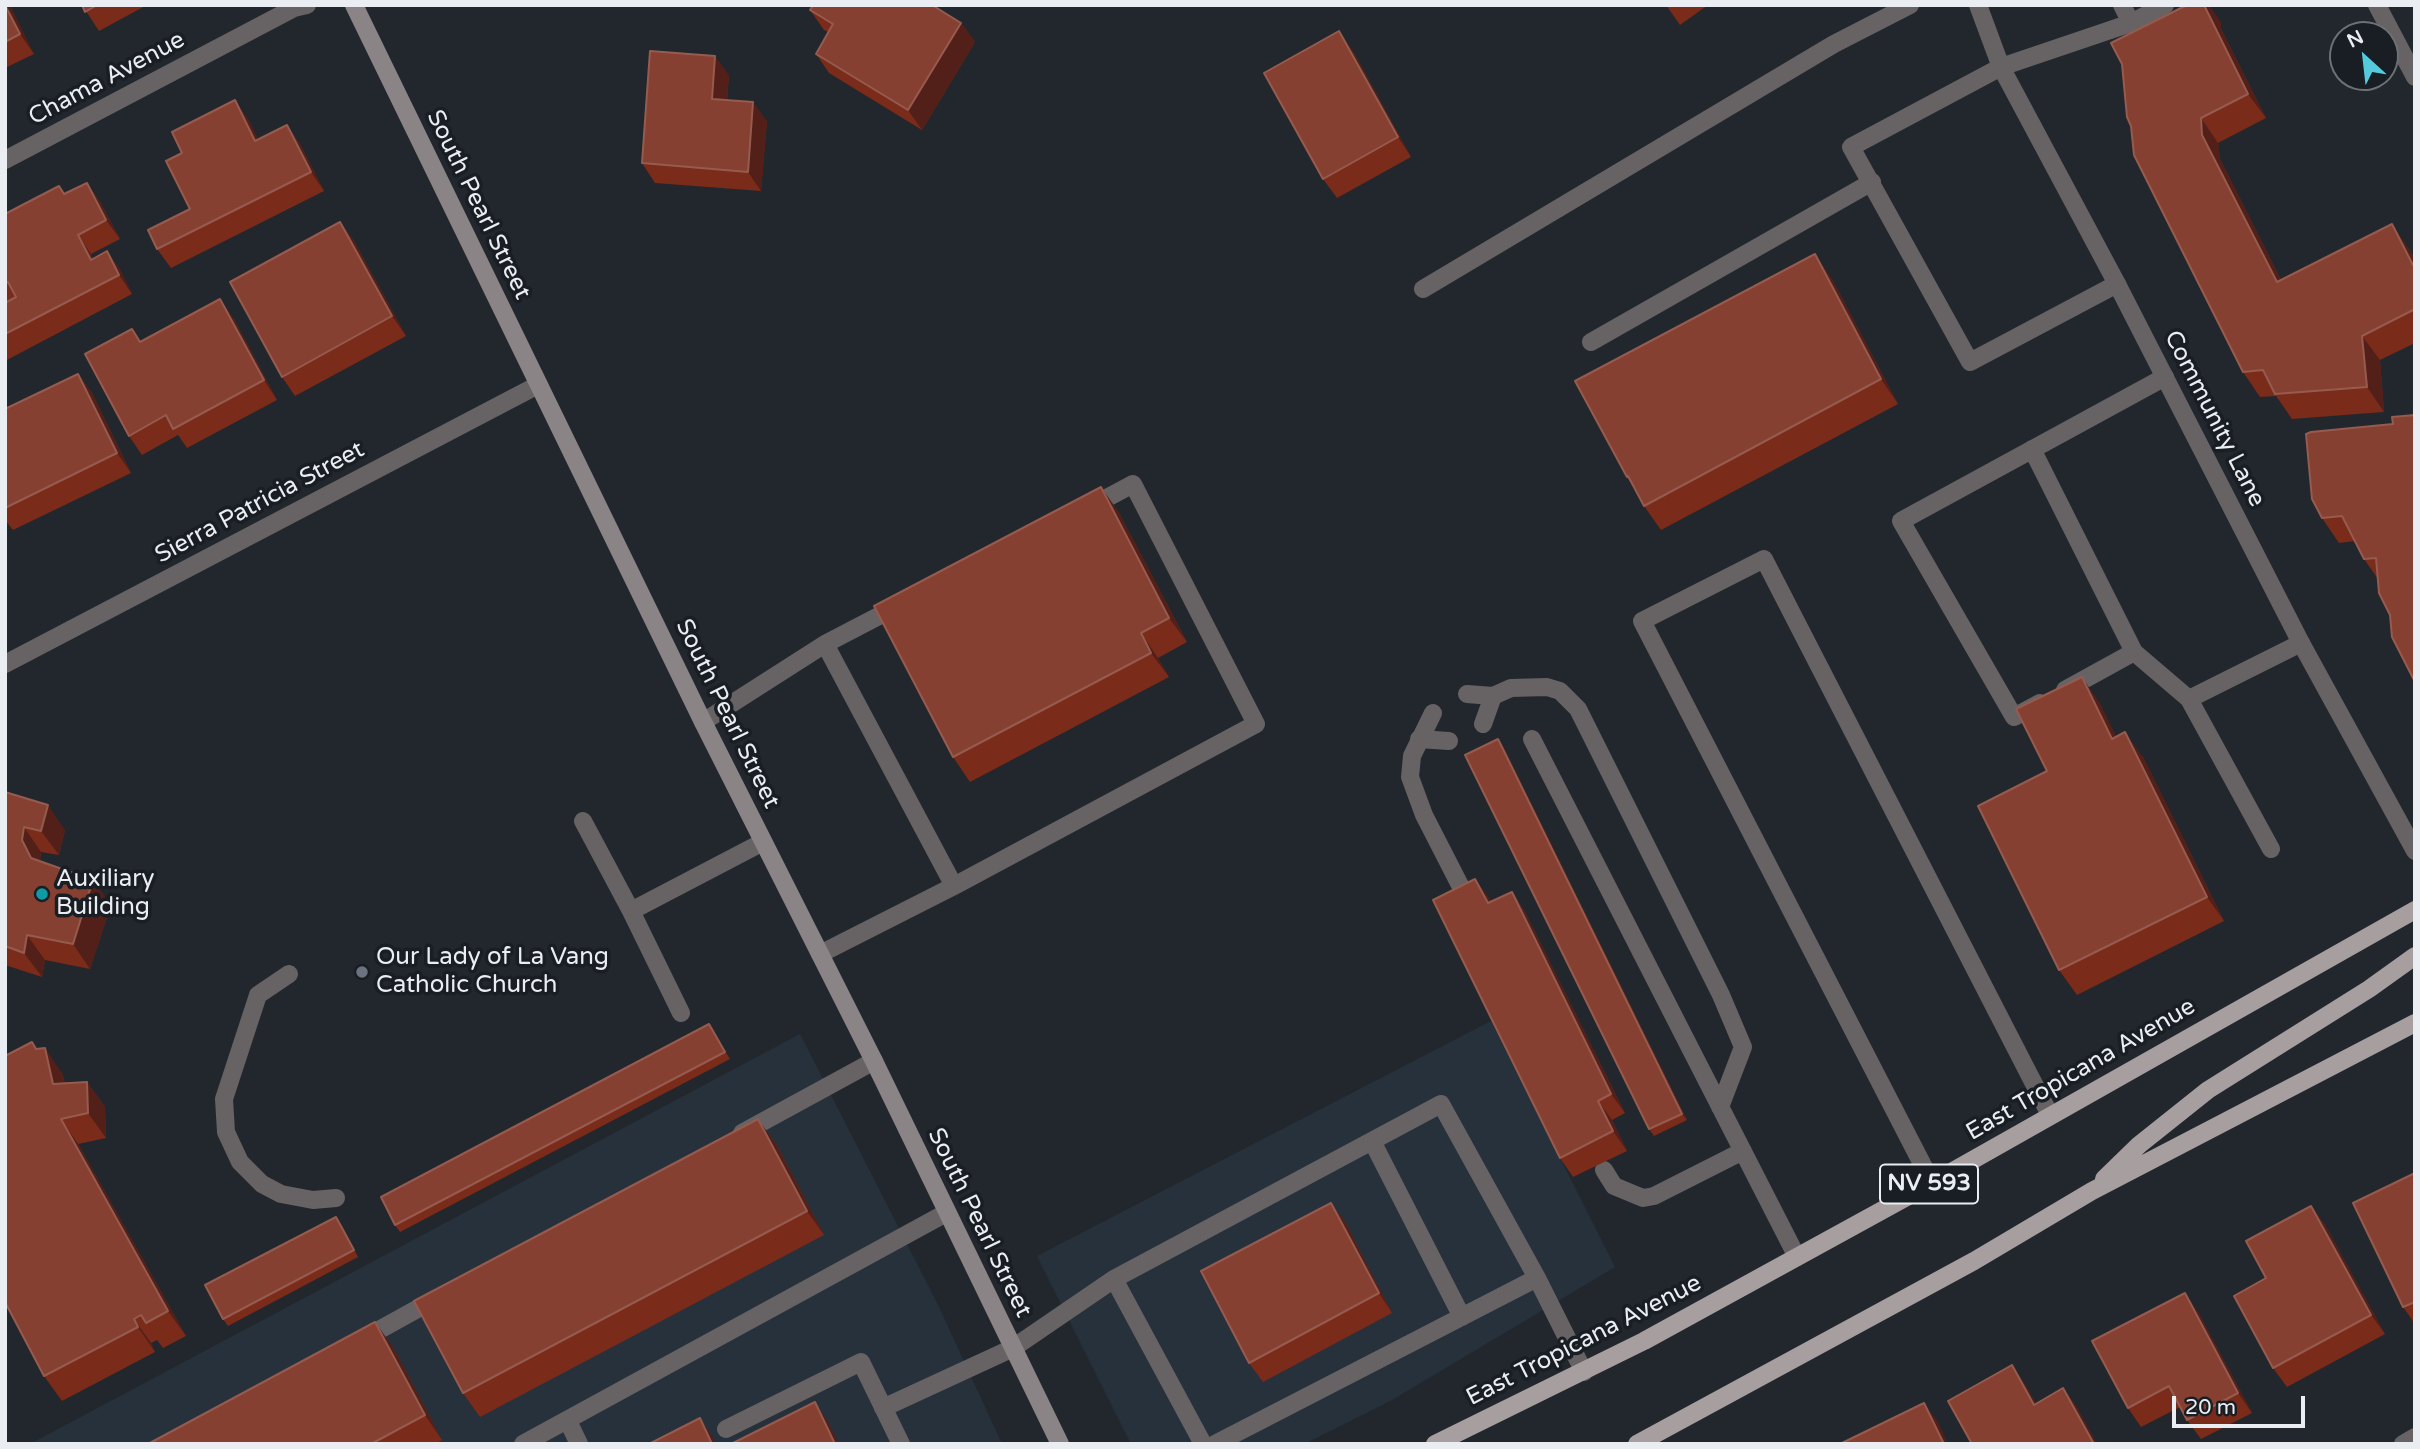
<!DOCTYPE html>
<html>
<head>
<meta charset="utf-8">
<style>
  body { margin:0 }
  #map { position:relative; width:2420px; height:1449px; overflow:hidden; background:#22272d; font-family:"Varela Round",sans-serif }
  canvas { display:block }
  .frame { position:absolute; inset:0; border:7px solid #eaedf1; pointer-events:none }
  .north { position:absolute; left:2329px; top:21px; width:70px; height:70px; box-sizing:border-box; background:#181e23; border:2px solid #6c7175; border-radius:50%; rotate:333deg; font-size:19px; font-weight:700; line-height:28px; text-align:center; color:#eaedf1 }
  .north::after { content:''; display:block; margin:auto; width:24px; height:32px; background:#54cadd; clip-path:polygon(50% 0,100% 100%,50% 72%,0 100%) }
  .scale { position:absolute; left:2172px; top:1396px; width:133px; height:32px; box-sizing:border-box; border:4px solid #eaedf1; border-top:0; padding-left:9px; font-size:21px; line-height:24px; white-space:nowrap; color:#eaedf1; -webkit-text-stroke:5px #181e23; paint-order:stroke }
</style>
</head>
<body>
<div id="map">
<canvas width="2420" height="1449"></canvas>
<div class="frame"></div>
<div class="north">N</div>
<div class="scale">20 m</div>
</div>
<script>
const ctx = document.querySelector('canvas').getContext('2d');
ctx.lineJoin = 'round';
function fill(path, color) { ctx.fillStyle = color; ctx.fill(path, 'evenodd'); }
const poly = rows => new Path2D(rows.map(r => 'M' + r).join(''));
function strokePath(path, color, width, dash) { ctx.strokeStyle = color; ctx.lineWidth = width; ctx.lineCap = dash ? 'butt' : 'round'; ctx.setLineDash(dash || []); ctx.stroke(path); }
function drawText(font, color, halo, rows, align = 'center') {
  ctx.font = font + ' "Varela Round",sans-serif'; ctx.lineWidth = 7; ctx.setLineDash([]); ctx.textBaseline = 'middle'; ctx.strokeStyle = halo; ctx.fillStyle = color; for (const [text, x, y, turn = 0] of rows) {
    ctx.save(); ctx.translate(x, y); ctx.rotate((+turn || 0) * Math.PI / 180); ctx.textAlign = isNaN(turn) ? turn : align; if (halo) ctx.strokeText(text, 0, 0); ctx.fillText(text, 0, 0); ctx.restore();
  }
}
const built = poly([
  [1491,1021,1615,1267,1392,1400,1304,1444,1131,1444,1037,1256],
  [800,1034,939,1307,1002,1444,30,1444]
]);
const lane = poly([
  [2122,5,2131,23],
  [2377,5,2415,77],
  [2117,284,1970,362,1851,147,2001,67,2131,23,2165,5],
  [1423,289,1834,44,1910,5],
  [1591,342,1872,182],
  [2032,449,2134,652,2065,690],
  [825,644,954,886],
  [2134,652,2189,699,2271,849],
  [1467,694,1493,696,1511,688,1547,687,1560,691,1578,709,1721,995,1743,1047,1720,1107],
  [2189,699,2301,643],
  [2040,703,2014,717,1901,521,2165,377],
  [1433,713,1412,756,1410,777,1424,815,1465,895],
  [703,722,825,644,898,606],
  [1483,724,1493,696],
  [1419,739,1449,741],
  [1532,739,1797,1257],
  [583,821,631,911,681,1013],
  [631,911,763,842],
  [820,954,954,886,1256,724,1133,484,1088,508],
  [289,974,258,995,224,1099,226,1132,240,1162,262,1184,281,1194,313,1200,336,1198],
  [742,1133,874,1061],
  [1372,1141,1462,1317],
  [1604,1170,1614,1186,1643,1198,1654,1196,1743,1151],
  [1932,1183,1642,621,1764,559,2050,1115],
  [1114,1279,1203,1444],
  [361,1340,437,1298],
  [883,1408,1013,1348,1114,1279,1441,1104,1537,1278,1584,1372],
  [568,1421,579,1444],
  [726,1429,861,1362,901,1444],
  [523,1444,946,1213],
  [1215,1444,1537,1278]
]);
const street = poly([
  [1978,5,2001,67,2117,284,2301,643,2415,851],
  [5,160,294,8,307,5],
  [5,664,538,385],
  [2403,1444,2415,1437]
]);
const secondary = poly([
  [354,5,703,722,874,1061,1060,1444]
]);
const primary = poly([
  [2104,1179,2139,1145,2208,1090,2369,989,2415,956],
  [1435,1444,1644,1341,1932,1183,2415,910],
  [1637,1444,1974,1261,2092,1191,2415,1023]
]);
const wall = poly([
  [5,5,34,54,5,68],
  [82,5,147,5,99,31],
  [1666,5,1708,5,1680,25],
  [810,10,961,23,975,42,922,130,829,73,816,54,828,32,824,30],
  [2221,22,2221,29,2266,118,2218,143,2220,159,2281,280,2409,249,2415,260,2415,343,2380,360,2384,412,2292,419,2276,396,2260,397,2243,372,2134,155],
  [1353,51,1411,157,1337,198,1323,179],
  [729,75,727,100,767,121,761,191,655,183,642,163],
  [248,119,258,140,287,125,300,144,324,191,171,268,157,249,190,209],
  [87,183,100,202,120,239,91,254,93,258,107,251,120,270,132,294,5,361,5,214,59,186,65,194],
  [340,222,354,241,406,336,295,396,282,377],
  [1832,279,1898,404,1661,530,1644,506,1635,489,1627,477],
  [234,319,277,400,187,448,178,435,142,455,129,436,132,329,141,342],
  [78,374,92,393,131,473,13,530,5,520,5,409],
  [2393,424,2390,615,2378,579,2364,559,2355,541,2339,543,2322,518],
  [1118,511,1187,642,1158,658,1169,677,970,782,953,757],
  [2099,702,2116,737,2143,757,2224,921,2077,995,2059,970,2047,771],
  [1503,746,1687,1120,1654,1136,1649,1129],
  [5,792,65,830,59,855,41,852,40,861,111,905,90,969,45,960,42,977,5,965],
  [1512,892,1525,912,1625,1113,1612,1120,1627,1151,1573,1177,1560,1158,1489,898,1491,902],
  [709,1024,730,1059,400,1232,395,1225],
  [37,1049,62,1073,65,1084,87,1082,105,1107,106,1138,78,1144,186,1336,163,1348,157,1340,151,1343,155,1352,62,1401,44,1376],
  [776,1144,824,1235,480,1417,463,1393],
  [2415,1173,2415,1324,2403,1307],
  [1331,1203,1345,1222,1392,1313,1263,1382,1249,1363],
  [2311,1206,2325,1225,2385,1334,2287,1387,2273,1368,2266,1278],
  [341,1224,358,1257,228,1326,223,1319],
  [2198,1312,2252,1413,2201,1439,2187,1420,2180,1407,2141,1427,2128,1408],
  [393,1347,442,1440,435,1444,148,1444]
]);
const shadedWall = poly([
  [6,5,10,5,34,54,20,34],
  [2204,5,2209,5,2221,22,2221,29,2266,118,2248,94],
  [961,23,975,42,922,130,908,110],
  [1339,31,1353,51,1411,157,1398,137],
  [715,56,729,75,725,118,712,99],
  [235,100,248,119,269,161,255,141],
  [753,102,767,121,761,191,748,172],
  [2201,118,2218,143,2220,159,2294,306,2277,282,2202,135],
  [287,125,300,144,324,191,311,172],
  [87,183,100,202,120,239,106,220],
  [340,222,354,241,406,336,392,316],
  [2392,224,2409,249,2415,260,2415,269],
  [78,235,91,254,105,279,91,260],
  [107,251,120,270,132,294,119,275],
  [1815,254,1832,279,1898,404,1881,379],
  [220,299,234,319,277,400,264,380],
  [2362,336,2380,360,2384,412,2367,387],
  [78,374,92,393,131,473,117,453],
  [1101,487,1118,511,1187,642,1169,618],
  [1141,633,1158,658,1169,677,1151,653],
  [2082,677,2099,702,2130,764,2112,739],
  [2125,732,2143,757,2224,921,2207,897],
  [1498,739,1503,746,1687,1120,1682,1114],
  [48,805,65,830,59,855,41,831],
  [24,827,41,852,39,865,31,858,22,840],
  [1475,879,1489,898,1501,923,1488,903],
  [93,880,111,905,90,969,73,944],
  [1512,892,1525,912,1625,1113,1611,1094],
  [27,935,45,960,42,977,24,953],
  [32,1042,50,1067,45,1048,62,1073,71,1109,53,1084],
  [87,1082,105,1107,106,1138,88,1113],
  [1598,1101,1612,1120,1627,1151,1613,1131],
  [61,1119,78,1144,186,1336,168,1311],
  [758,1119,776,1144,824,1235,807,1211],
  [1331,1203,1345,1222,1392,1313,1379,1293],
  [2311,1206,2325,1225,2385,1334,2371,1315],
  [2185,1293,2198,1312,2252,1413,2238,1393],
  [134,1319,151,1343,155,1352,138,1327],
  [375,1322,393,1347,442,1440,425,1415],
  [2012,1365,2025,1384,2048,1424,2034,1405],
  [2063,1388,2077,1407,2097,1444,2094,1444],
  [815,1402,828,1422,839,1444,835,1444],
  [1924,1403,1938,1422,1948,1444,1944,1444],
  [700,1418,713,1438,716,1444,712,1444]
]);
const building = poly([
  [5,5,20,34,5,42,5,5],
  [82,5,97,5,85,12,82,5],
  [813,5,932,5,961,23,908,110,816,54,833,24,810,10,813,5],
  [2187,5,2204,5,2248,94,2201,118,2202,135,2277,282,2392,224,2415,269,2415,309,2362,336,2367,387,2275,394,2263,370,2243,372,2134,155,2131,126,2127,117,2122,64,2111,43,2187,5],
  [1339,31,1398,137,1323,179,1264,73,1339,31],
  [650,51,715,56,712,99,753,102,748,172,642,163,650,51],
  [235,100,255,141,287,125,311,172,157,249,148,230,190,209,166,161,182,153,172,132,235,100],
  [87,183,106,220,78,235,91,260,107,251,119,275,5,334,5,303,16,297,8,282,5,284,5,214,59,186,64,194,87,183],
  [340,222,392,316,282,377,230,282,340,222],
  [1815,254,1881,379,1644,506,1628,476,1627,477,1575,381,1815,254],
  [220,299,264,380,173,429,166,415,129,436,85,354,132,329,140,342,220,299],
  [78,374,117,453,5,508,5,409,78,374],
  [2415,415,2415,682,2392,637,2390,615,2379,593,2376,558,2364,559,2342,516,2322,518,2312,499,2306,434,2311,432,2393,424,2392,417,2415,415],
  [1101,487,1169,618,1141,633,1151,653,953,757,874,606,1101,487],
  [2082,677,2112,739,2125,732,2207,897,2059,970,1978,806,2047,771,2016,709,2082,677],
  [1498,739,1682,1114,1649,1129,1465,755,1498,739],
  [5,792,48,805,41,831,24,827,22,840,31,858,93,880,73,944,27,935,24,953,5,946,5,792],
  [1475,879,1488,903,1512,892,1611,1094,1598,1101,1613,1131,1560,1158,1433,900,1475,879],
  [709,1024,725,1052,395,1225,381,1197,709,1024],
  [32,1042,36,1049,45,1048,53,1084,87,1082,88,1113,61,1119,168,1311,146,1323,141,1315,134,1319,138,1327,44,1376,5,1302,5,1056,32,1042],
  [758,1119,807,1211,463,1393,414,1301,758,1119],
  [2415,1173,2415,1302,2403,1307,2353,1203,2415,1173],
  [1331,1203,1379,1293,1249,1363,1201,1271,1331,1203],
  [2311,1206,2371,1315,2273,1368,2234,1296,2266,1278,2246,1241,2311,1206],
  [336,1217,354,1250,223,1319,205,1285,336,1217],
  [2185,1293,2238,1393,2187,1420,2169,1386,2128,1408,2092,1341,2185,1293],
  [375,1322,425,1415,371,1444,148,1444,375,1322],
  [2012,1365,2034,1405,2063,1388,2094,1444,1972,1444,1948,1401,2012,1365],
  [815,1402,835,1444,731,1444,815,1402],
  [1924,1403,1944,1444,1840,1444,1924,1403],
  [700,1418,712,1444,649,1444,700,1418]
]);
const markers = [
  [42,894,7,"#0f9aa8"],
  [362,972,7,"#6b7280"]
];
const shields = [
  [1929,1184,98]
];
const shieldNames = [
  ["NV 593",1929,1184]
];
const streetNames = [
  ["Chama Avenue",107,79,-28],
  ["South Pearl Street",478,205,64],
  ["Community Lane",2214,419,63],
  ["Sierra Patricia Street",260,503,-28],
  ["South Pearl Street",727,714,64],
  ["East Tropicana Avenue",2081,1070,-30],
  ["South Pearl Street",979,1223,64],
  ["East Tropicana Avenue",1584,1341,-27]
];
const poiNames = [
  ["Auxiliary",56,880],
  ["Building",56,908],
  ["Our Lady of La Vang",376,958],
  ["Catholic Church",376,986]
];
fill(built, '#27313b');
strokePath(lane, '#676364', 18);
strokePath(street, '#676364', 18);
strokePath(secondary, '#8b8486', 18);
strokePath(primary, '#a79ea0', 18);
fill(wall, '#7a2b1a');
fill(shadedWall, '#522018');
fill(building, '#864031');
strokePath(building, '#965b4f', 2);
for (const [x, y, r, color] of markers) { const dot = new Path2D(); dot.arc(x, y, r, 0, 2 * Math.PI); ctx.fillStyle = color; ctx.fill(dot); strokePath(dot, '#181e23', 2.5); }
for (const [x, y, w] of shields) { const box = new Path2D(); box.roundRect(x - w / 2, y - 19.5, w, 39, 5); ctx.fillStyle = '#181e23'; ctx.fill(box); strokePath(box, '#eaedf1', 2); }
drawText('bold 23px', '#eaedf1', null, shieldNames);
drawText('24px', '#eaedf1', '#181e23', streetNames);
drawText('24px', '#eaedf1', '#181e23', poiNames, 'left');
</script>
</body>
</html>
